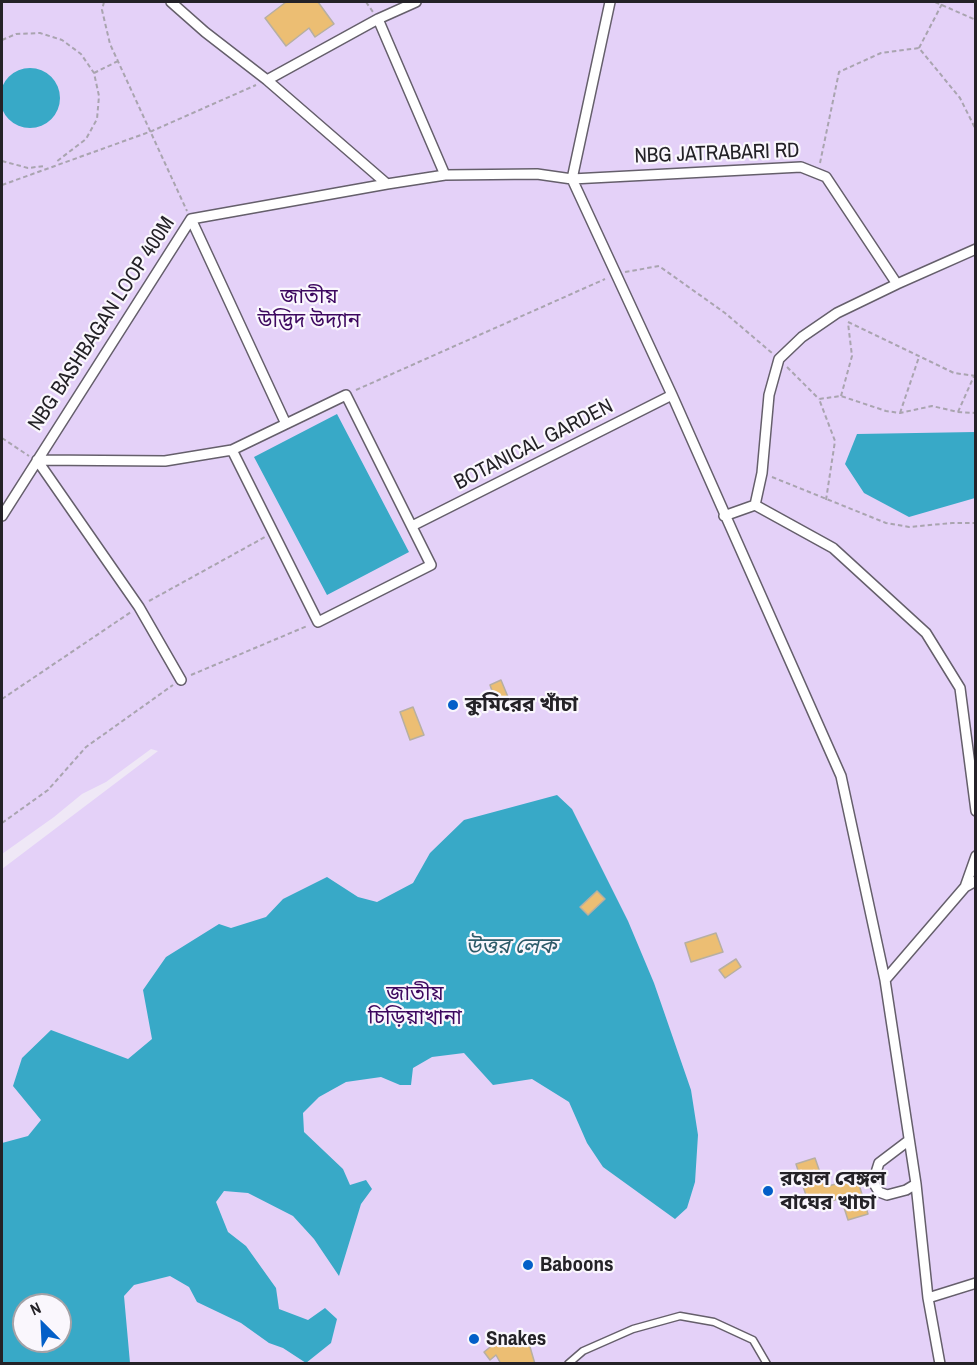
<!DOCTYPE html>
<html>
<head>
<meta charset="utf-8">
<style>
  body { margin:0 }
  #map { position:relative; width:977px; height:1365px; overflow:hidden; background:#efe8f6; font-family:"Archivo Narrow",sans-serif }
  canvas { display:block }
  .frame { position:absolute; inset:0; border:3px solid #242227; pointer-events:none }
  .north { position:absolute; left:12px; top:1293px; width:60px; height:60px; box-sizing:border-box; background:#faf7fd; border:2px solid #a4a2a7; border-radius:50%; rotate:336deg; font-size:16px; font-weight:700; line-height:24px; text-align:center; color:#242227 }
  .north::after { content:''; display:block; margin:auto; width:21px; height:27px; background:#035fc8; clip-path:polygon(50% 0,100% 100%,50% 72%,0 100%) }
</style>
</head>
<body>
<div id="map">
<canvas width="977" height="1365"></canvas>
<div class="frame"></div>
<div class="north">N</div>
</div>
<script>
const ctx = document.querySelector('canvas').getContext('2d');
ctx.lineJoin = 'round';
function fill(path, color) { ctx.fillStyle = color; ctx.fill(path, 'evenodd'); }
const poly = rows => new Path2D(rows.map(r => 'M' + r).join(''));
function strokePath(path, color, width, dash) { ctx.strokeStyle = color; ctx.lineWidth = width; ctx.lineCap = dash ? 'butt' : 'round'; ctx.setLineDash(dash || []); ctx.stroke(path); }
function drawText(font, color, halo, rows, align = 'center') {
  ctx.font = font + ' "Archivo Narrow","Noto Sans Bengali",sans-serif'; ctx.lineWidth = 4.5; ctx.setLineDash([]); ctx.textBaseline = 'middle'; ctx.strokeStyle = halo; ctx.fillStyle = color; for (const [text, x, y, turn = 0] of rows) {
    ctx.save(); ctx.translate(x, y); ctx.rotate((+turn || 0) * Math.PI / 180); ctx.textAlign = isNaN(turn) ? turn : align; if (halo) ctx.strokeText(text, 0, 0); ctx.fillText(text, 0, 0); ctx.restore();
  }
}
const green = poly([
  [2,2,975,2,975,1363,2,1363,2,869,158,751,151,749,106,782,82,794,54,817,2,854],
  [24,1305,60,1305,60,1341,24,1341]
]);
const water = poly([
  '0 98a30 30 0 1 1 60 0a30 30 0 1 1-60 0Z',
  [337,414,409,552,327,595,254,457],
  [975,432,975,498,909,517,864,493,845,464,857,434],
  [557,795,572,809,628,921,654,983,691,1090,698,1135,695,1182,687,1208,675,1219,603,1167,587,1143,569,1102,532,1079,493,1085,464,1053,432,1057,413,1068,411,1085,400,1085,381,1077,346,1082,319,1097,303,1113,304,1132,343,1169,350,1185,366,1180,372,1189,361,1204,339,1276,314,1239,293,1216,248,1193,224,1191,216,1202,228,1232,246,1246,276,1288,279,1309,308,1320,325,1308,337,1319,331,1343,306,1363,283,1348,269,1343,241,1323,197,1302,189,1287,170,1276,134,1285,124,1296,130,1363,2,1364,2,1143,28,1136,41,1120,13,1086,22,1058,51,1030,128,1059,152,1039,143,990,166,957,219,924,231,928,266,917,283,899,327,877,358,897,377,902,413,883,430,853,464,820],
  [24,1305,60,1305,60,1341,24,1341]
]);
const building = poly([
  [286,2,318,2,334,24,315,37,309,28,286,46,265,18,286,2],
  [501,680,508,697,496,702,490,685,501,680],
  [413,707,424,735,410,740,400,712,413,707],
  [597,891,605,899,588,915,580,907,597,891],
  [716,933,723,952,691,962,685,943,716,933],
  [736,959,741,967,725,978,719,970,736,959],
  [815,1158,825,1187,857,1178,868,1214,848,1220,841,1198,810,1208,796,1164,815,1158],
  [505,1335,513,1345,528,1340,535,1364,501,1364,496,1355,490,1360,484,1352,505,1335]
]);
const path = poly([
  [104,2,102,10,110,44,187,211],
  [366,2,373,12],
  [935,2,976,20],
  [2,40,16,34,40,33,62,40,81,54,94,73,99,96,97,119,86,139,56,162],
  [919,48,942,4],
  [94,73,118,61],
  [2,161,28,168,45,166],
  [820,163,839,72,881,53,919,48,960,98,976,130],
  [2,185,152,131,256,85],
  [625,272,659,266,725,313,772,353],
  [848,322,954,373,976,376],
  [787,367,819,399],
  [356,390,605,279],
  [841,396,852,356,848,323],
  [958,412,974,376],
  [900,413,919,357],
  [2,438,29,456],
  [772,477,886,523,909,527,952,523,976,523],
  [826,500,835,441,819,399,841,396,886,411,900,413,932,406,958,412,976,413],
  [149,601,265,537],
  [191,675,307,626],
  [2,699,131,612],
  [2,823,48,790,86,747,173,685]
]);
const service = poly([
  [568,1364,583,1351,633,1329,680,1316,714,1322,753,1340,767,1364]
]);
const pedestrian = poly([
  [171,2,205,32,267,80,387,184,445,175,537,174,572,179,801,167,826,177,897,284,976,249],
  [378,19,445,175],
  [267,80,378,19,416,2],
  [572,179,672,395,841,776,885,980,916,1184,928,1298,940,1364],
  [572,179,610,2],
  [191,219,286,424],
  [191,219,387,184],
  [37,460,165,461,232,450,346,395,431,565,318,622,232,450],
  [37,460,139,607,181,680],
  [755,505,762,473,769,395,779,359,802,337,837,313,897,284],
  [2,516,191,219],
  [724,516,755,505,833,548,926,633,960,688,976,811],
  [412,526,672,395],
  [965,887,976,856],
  [885,980,965,887,976,881],
  [908,1141,879,1163,873,1182,879,1192,887,1195,906,1190,916,1184],
  [928,1298,976,1283]
]);
const markers = [
  [453,705,6,"#035fc8"],
  [768,1191,6,"#035fc8"],
  [528,1265,6,"#035fc8"],
  [474,1339,6,"#035fc8"]
];
const streetNames = [
  ["NBG JATRABARI RD",717,154,-2],
  ["NBG BASHBAGAN LOOP 400M",102,324,-57],
  ["BOTANICAL GARDEN",534,445,-27]
];
const parkNames = [
  ["জাতীয়",309,297],
  ["উদ্ভিদ উদ্যান",309,321],
  ["জাতীয়",415,994],
  ["চিড়িয়াখানা",415,1018]
];
const poiNames = [
  ["কুমিরের খাঁচা",465,705],
  ["রয়েল বেঙ্গল",780,1179],
  ["বাঘের খাচা",780,1203],
  ["Baboons",540,1265],
  ["Snakes",486,1339]
];
const waterNames = [
  ["উত্তর লেক",511,947]
];
fill(green, '#e4d1f8');
fill(water, '#38a9c7');
fill(building, '#ecbe73');
strokePath(building, '#b7afa2', 1.5);
strokePath(service, '#655f6b', 9);
strokePath(pedestrian, '#655f6b', 12);
strokePath(path, '#a9a4af', 2, [4.5, 3]);
strokePath(service, '#fff', 6);
strokePath(pedestrian, '#fff', 9);
for (const [x, y, r, color] of markers) { const dot = new Path2D(); dot.arc(x, y, r, 0, 2 * Math.PI); ctx.fillStyle = color; ctx.fill(dot); strokePath(dot, '#faf7fd', 2); }
drawText('21px', '#242227', '#faf7fd', streetNames);
drawText('21px', '#3d085f', '#faf7fd', parkNames);
drawText('bold 21px', '#242227', '#faf7fd', poiNames, 'left');
drawText('italic 22px', '#2e5c6a', '#faf7fd', waterNames);
</script>
</body>
</html>
